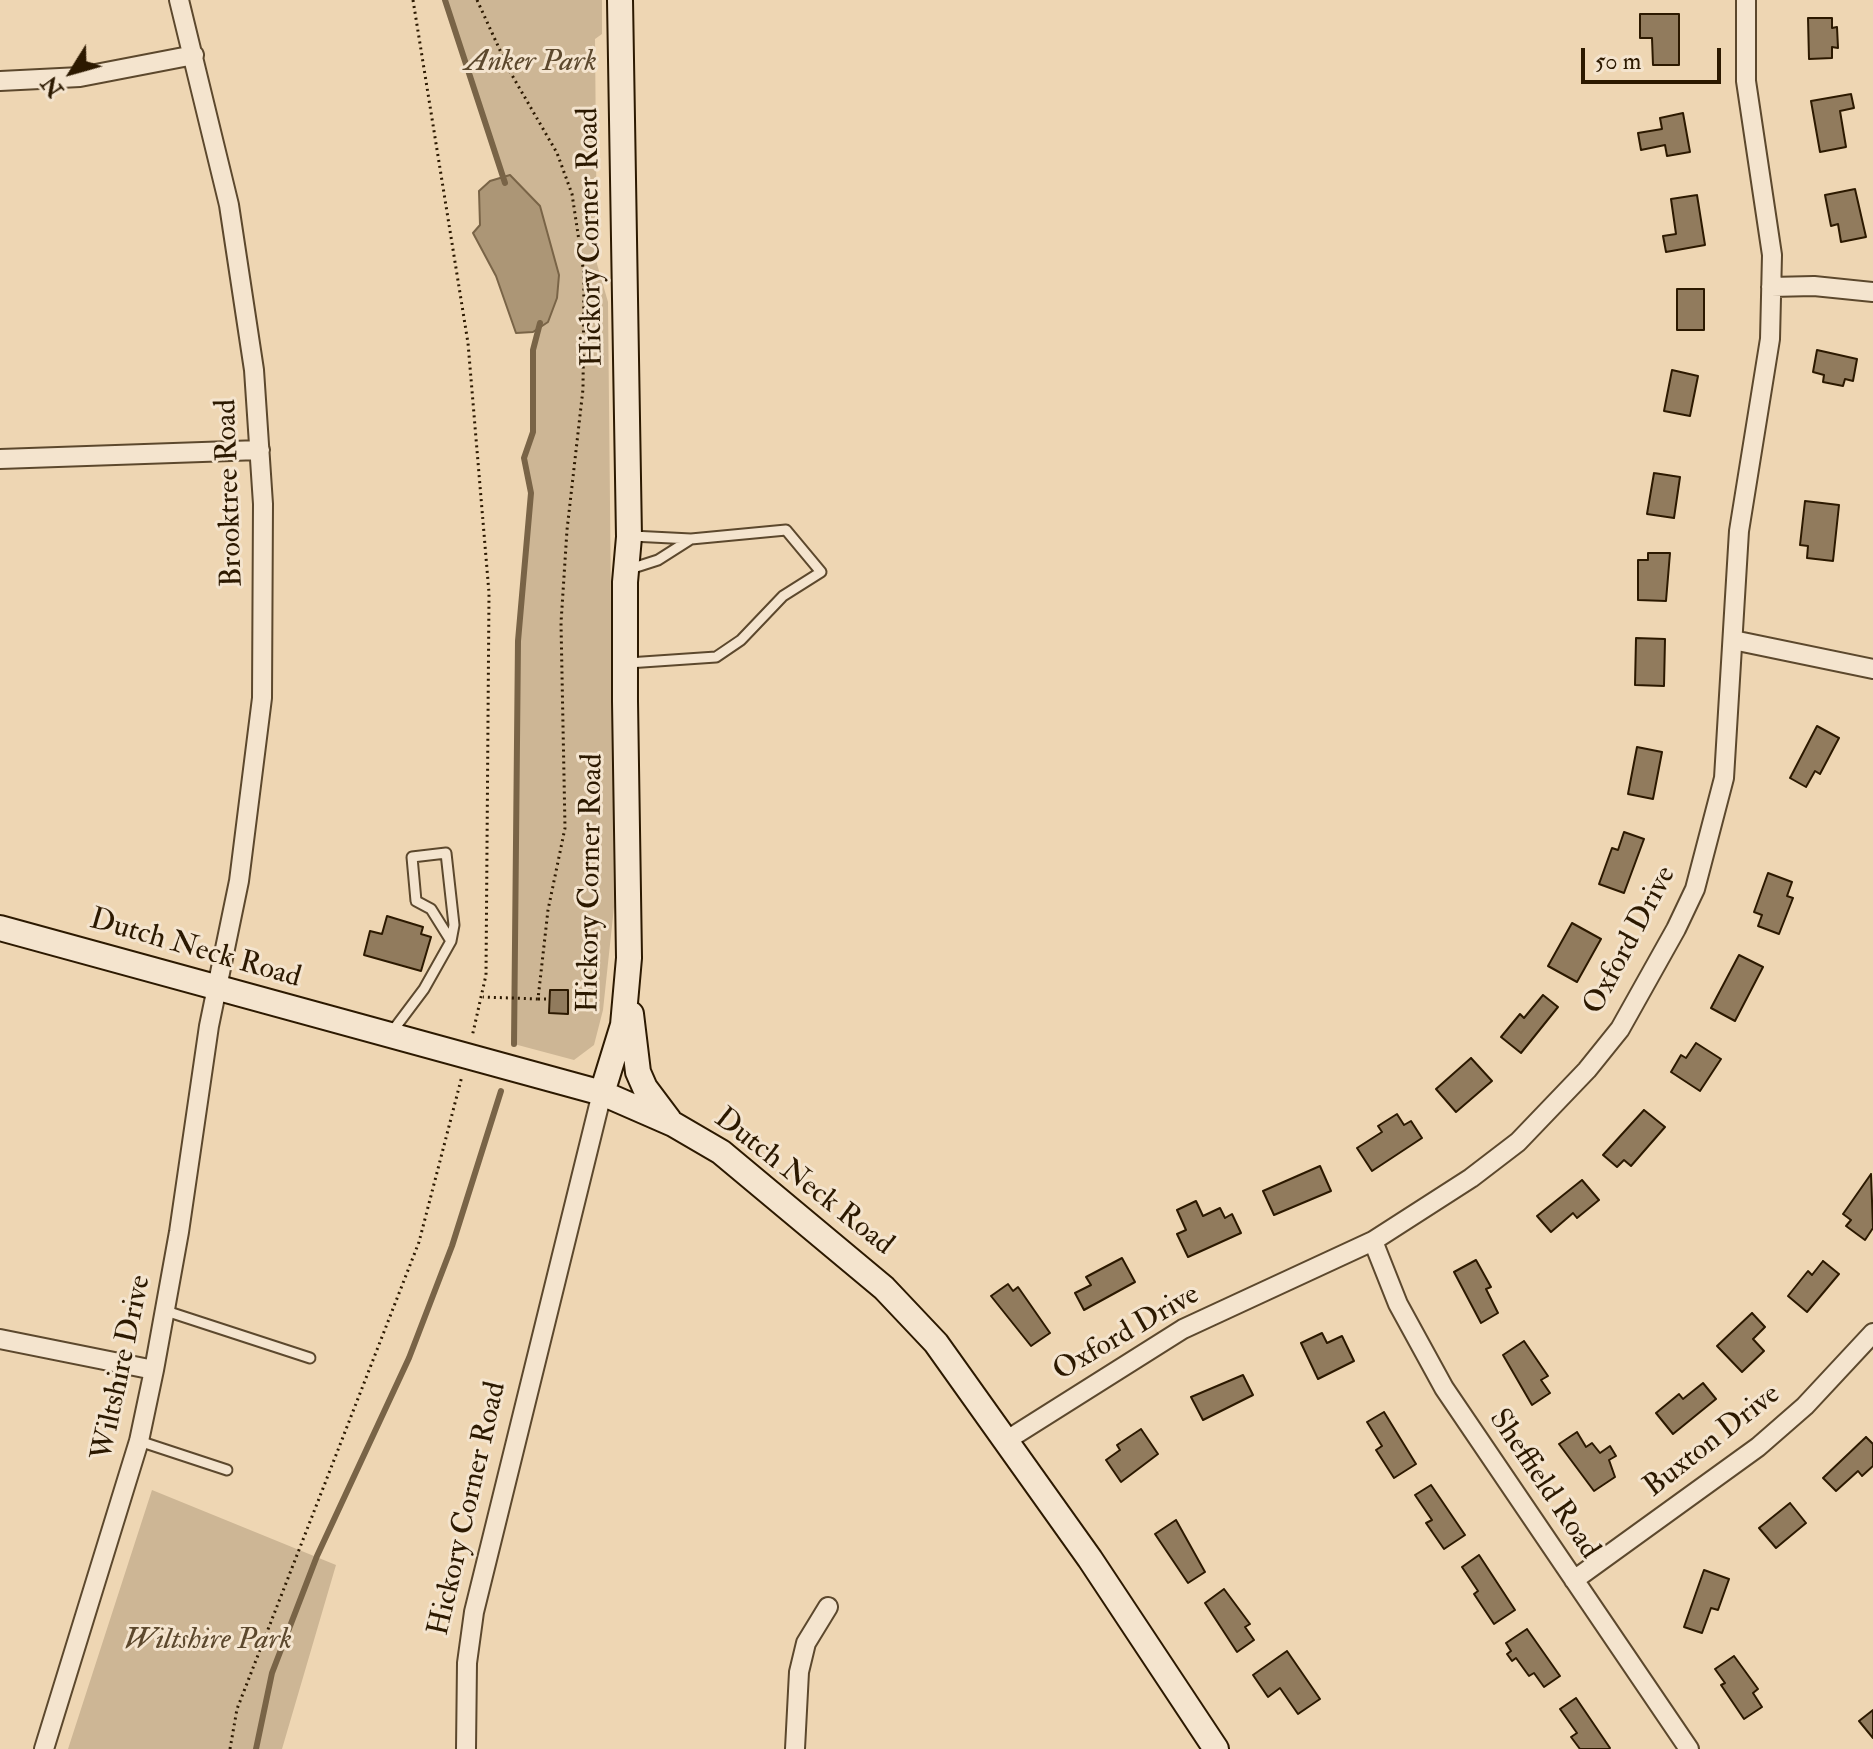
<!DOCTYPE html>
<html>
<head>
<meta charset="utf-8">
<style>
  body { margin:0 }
  #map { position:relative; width:1873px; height:1749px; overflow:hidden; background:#eed6b3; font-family:"IM FELL Double Pica",serif }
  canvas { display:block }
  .north { position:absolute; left:32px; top:32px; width:80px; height:80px; -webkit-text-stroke:6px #f4e4ce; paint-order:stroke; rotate:233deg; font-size:22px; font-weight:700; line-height:32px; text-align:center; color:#2c1900 }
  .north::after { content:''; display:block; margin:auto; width:28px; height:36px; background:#2c1900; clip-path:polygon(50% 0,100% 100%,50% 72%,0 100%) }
  .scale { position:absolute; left:1581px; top:48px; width:140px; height:36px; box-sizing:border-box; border:4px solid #2c1900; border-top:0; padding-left:10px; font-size:24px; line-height:28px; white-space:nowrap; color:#2c1900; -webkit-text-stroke:6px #f4e4ce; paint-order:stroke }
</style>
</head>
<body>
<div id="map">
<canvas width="1873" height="1749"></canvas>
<div class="north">N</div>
<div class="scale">50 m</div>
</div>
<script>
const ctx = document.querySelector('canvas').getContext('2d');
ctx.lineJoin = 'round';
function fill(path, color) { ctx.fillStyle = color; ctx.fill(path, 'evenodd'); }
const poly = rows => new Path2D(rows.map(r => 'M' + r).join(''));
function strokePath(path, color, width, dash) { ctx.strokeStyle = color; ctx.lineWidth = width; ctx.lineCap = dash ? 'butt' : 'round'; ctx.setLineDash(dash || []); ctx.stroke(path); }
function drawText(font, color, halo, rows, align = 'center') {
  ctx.font = font + ' "IM FELL Double Pica",serif'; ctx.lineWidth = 6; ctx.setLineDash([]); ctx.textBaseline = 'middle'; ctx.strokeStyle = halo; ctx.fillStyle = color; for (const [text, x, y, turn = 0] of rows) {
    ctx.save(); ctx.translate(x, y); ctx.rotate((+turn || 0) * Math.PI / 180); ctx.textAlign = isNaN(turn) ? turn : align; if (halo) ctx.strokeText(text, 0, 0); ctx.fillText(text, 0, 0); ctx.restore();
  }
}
const green = poly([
  [445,0,602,0,602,34,595,39,597,264,608,302,614,907,603,1010,594,1045,574,1060,514,1044,513,1039,518,641,531,493,524,458,533,432,533,350,545,300],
  [152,1490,336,1565,282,1749,68,1749]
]);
const water = poly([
  [510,175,540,206,559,275,557,298,548,322,533,332,516,333,496,276,473,233,480,225,479,191,490,181,510,175]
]);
const stream = poly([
  [445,0,505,183],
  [514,1044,518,641,531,493,524,458,533,432,533,350,540,323],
  [256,1749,272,1673,317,1556,409,1358,452,1246,501,1091]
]);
const building = poly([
  [1640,14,1679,14,1679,65,1653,65,1652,38,1640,38,1640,14],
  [1808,18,1832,18,1832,28,1837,27,1838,48,1832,47,1832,58,1809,59,1808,18],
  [1851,94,1854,108,1840,111,1846,147,1820,152,1811,101,1851,94],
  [1683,113,1690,152,1667,156,1665,145,1641,150,1638,133,1662,129,1660,118,1683,113],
  [1855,189,1866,237,1841,242,1838,224,1831,226,1825,195,1855,189],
  [1697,195,1705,245,1666,252,1663,236,1676,234,1671,199,1697,195],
  [1677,289,1704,289,1704,330,1677,330,1677,289],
  [1817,350,1857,359,1853,381,1845,379,1843,386,1823,382,1824,375,1813,372,1817,350],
  [1672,370,1698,376,1690,416,1664,411,1672,370],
  [1654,473,1680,477,1674,518,1647,514,1654,473],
  [1805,501,1839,505,1833,561,1807,558,1808,546,1800,545,1805,501],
  [1648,553,1670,553,1666,601,1638,600,1638,560,1648,560,1648,553],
  [1636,638,1665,639,1664,686,1635,685,1636,638],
  [1817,726,1839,738,1820,774,1815,771,1806,787,1790,778,1817,726],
  [1637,747,1662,752,1653,799,1628,794,1637,747],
  [1624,832,1644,839,1624,893,1599,884,1612,848,1618,850,1624,832],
  [1768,873,1792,882,1787,896,1793,898,1779,934,1758,926,1762,915,1754,912,1768,873],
  [387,916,423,927,421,934,431,937,421,971,364,955,370,931,382,934,387,916],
  [1572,923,1601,939,1577,982,1548,966,1572,923],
  [1739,955,1763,967,1735,1021,1711,1008,1739,955],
  [550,990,568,990,568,1014,549,1013,550,990],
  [1543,995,1558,1007,1521,1053,1501,1037,1520,1014,1524,1018,1543,995],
  [1696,1043,1721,1059,1700,1091,1671,1072,1681,1055,1686,1058,1696,1043],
  [1471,1058,1492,1081,1456,1112,1436,1089,1471,1058],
  [1644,1110,1665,1127,1631,1166,1624,1160,1617,1167,1603,1155,1644,1110],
  [1397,1114,1404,1125,1411,1121,1422,1138,1372,1171,1357,1148,1382,1132,1378,1126,1397,1114],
  [1320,1166,1331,1191,1274,1215,1263,1191,1320,1166],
  [1871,1174,1873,1228,1865,1240,1846,1226,1851,1220,1843,1214,1871,1174],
  [1582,1180,1599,1200,1577,1218,1573,1213,1551,1232,1537,1216,1582,1180],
  [1196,1201,1203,1216,1220,1208,1225,1218,1232,1214,1241,1233,1188,1257,1177,1234,1186,1230,1177,1210,1196,1201],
  [1122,1258,1135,1282,1084,1310,1075,1293,1091,1285,1086,1277,1122,1258],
  [1476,1260,1491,1287,1486,1289,1498,1313,1481,1323,1454,1272,1476,1260],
  [1823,1261,1839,1274,1807,1312,1788,1296,1808,1271,1812,1275,1823,1261],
  [1008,1284,1013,1291,1018,1287,1050,1333,1031,1346,991,1296,1008,1284],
  [1752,1313,1765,1327,1753,1339,1764,1351,1742,1372,1717,1346,1752,1313],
  [1322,1333,1327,1343,1342,1336,1354,1361,1318,1379,1301,1343,1322,1333],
  [1524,1341,1548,1376,1541,1380,1550,1393,1532,1405,1503,1355,1524,1341],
  [1243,1375,1253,1395,1203,1420,1191,1397,1243,1375],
  [1703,1383,1716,1399,1673,1434,1656,1413,1679,1394,1683,1399,1703,1383],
  [1384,1412,1416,1464,1394,1478,1376,1450,1382,1446,1367,1422,1384,1412],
  [1141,1429,1158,1454,1121,1482,1106,1460,1120,1450,1117,1445,1141,1429],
  [1577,1432,1586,1447,1592,1443,1600,1453,1610,1446,1616,1456,1609,1460,1615,1477,1594,1491,1559,1444,1577,1432],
  [1866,1437,1873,1444,1873,1466,1862,1476,1858,1471,1836,1491,1823,1478,1866,1437],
  [1431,1485,1465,1535,1444,1549,1426,1523,1432,1520,1415,1495,1431,1485],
  [1790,1503,1806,1523,1776,1548,1759,1528,1790,1503],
  [1176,1520,1205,1572,1188,1583,1155,1534,1176,1520],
  [1479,1555,1515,1610,1494,1624,1474,1594,1478,1591,1462,1567,1479,1555],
  [1704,1570,1729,1579,1718,1610,1711,1608,1702,1633,1684,1627,1704,1570],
  [1224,1589,1250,1624,1245,1627,1254,1640,1237,1652,1205,1603,1224,1589],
  [1527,1629,1560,1676,1544,1687,1534,1673,1529,1676,1516,1658,1512,1661,1507,1654,1511,1651,1506,1643,1527,1629],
  [1287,1651,1320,1699,1298,1714,1280,1688,1268,1697,1253,1675,1287,1651],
  [1734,1656,1758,1689,1753,1693,1762,1707,1744,1719,1721,1685,1725,1683,1715,1669,1734,1656],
  [1576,1698,1610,1748,1609,1749,1580,1749,1571,1737,1577,1733,1560,1709,1576,1698],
  [1873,1710,1873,1738,1859,1721,1873,1710]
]);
const path = poly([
  [413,0,468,343,489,593,486,975,472,1037],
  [477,0,509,70,557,153,572,194,584,274,583,389,567,530,561,623,565,828,548,910,538,999,483,997],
  [538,999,549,999],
  [230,1749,237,1709,419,1242,462,1076]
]);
const lane = poly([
  [630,569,658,560,691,539],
  [628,663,716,657,741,640,783,596,821,572,786,530,691,539,632,536],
  [391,1033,424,989,451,941,454,925,446,853,412,857,416,901,431,909,451,941],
  [166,1311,310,1358],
  [139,1441,227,1470]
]);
const street = poly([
  [0,81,80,77,194,55],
  [1771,287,1814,286,1873,292],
  [0,459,260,450],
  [1733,640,1873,669],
  [1373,1241,1398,1304,1444,1388,1689,1749],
  [0,1339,154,1370],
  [1007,1440,1183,1329,1373,1241,1471,1178,1518,1142,1587,1070,1620,1029,1676,929,1695,889,1724,778,1739,531,1770,339,1772,255,1746,81,1746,0],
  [1574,1580,1758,1447,1805,1406,1873,1333],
  [44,1749,139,1441,154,1370,179,1232,209,1026,239,881,262,698,263,504,254,370,229,205,179,0],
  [466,1749,467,1663,474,1612,602,1093],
  [795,1749,799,1672,806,1643,828,1607]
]);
const secondary = poly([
  [0,928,602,1093,673,1124,721,1152,884,1288,936,1343,1090,1559,1216,1749],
  [631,1014,638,1072,645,1088,669,1120],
  [602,1093,623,1025,629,958,625,701,625,582,629,537,620,0]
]);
const parkNames = [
  ["Anker Park",531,64],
  ["Wiltshire Park",208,1642]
];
const streetNames = [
  ["Hickory Corner Road",592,237,-91],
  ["Brooktree Road",231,493,-92],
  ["Hickory Corner Road",592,883,-89],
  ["Oxford Drive",1631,941,-62],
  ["Dutch Neck Road",195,950,16],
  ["Dutch Neck Road",803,1183,38],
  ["Oxford Drive",1127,1334,-30],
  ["Wiltshire Drive",123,1368,-78],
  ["Buxton Drive",1713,1442,-38],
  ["Sheffield Road",1543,1485,56],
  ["Hickory Corner Road",469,1509,-77]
];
fill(green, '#cdb695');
fill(water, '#ac9676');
strokePath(water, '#796447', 2);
strokePath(stream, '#796447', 6);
fill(building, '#917b5d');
strokePath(building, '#2c1900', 2);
strokePath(lane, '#5c482d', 13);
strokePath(street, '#5c482d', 22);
strokePath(secondary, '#2c1900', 28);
strokePath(path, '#2c1900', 3, [2, 4]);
strokePath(lane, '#f4e4ce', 9);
strokePath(street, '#f4e4ce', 18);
strokePath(secondary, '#f4e4ce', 24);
drawText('italic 30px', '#5c482d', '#f4e4ce', parkNames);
drawText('30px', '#2c1900', '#f4e4ce', streetNames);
</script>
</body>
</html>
